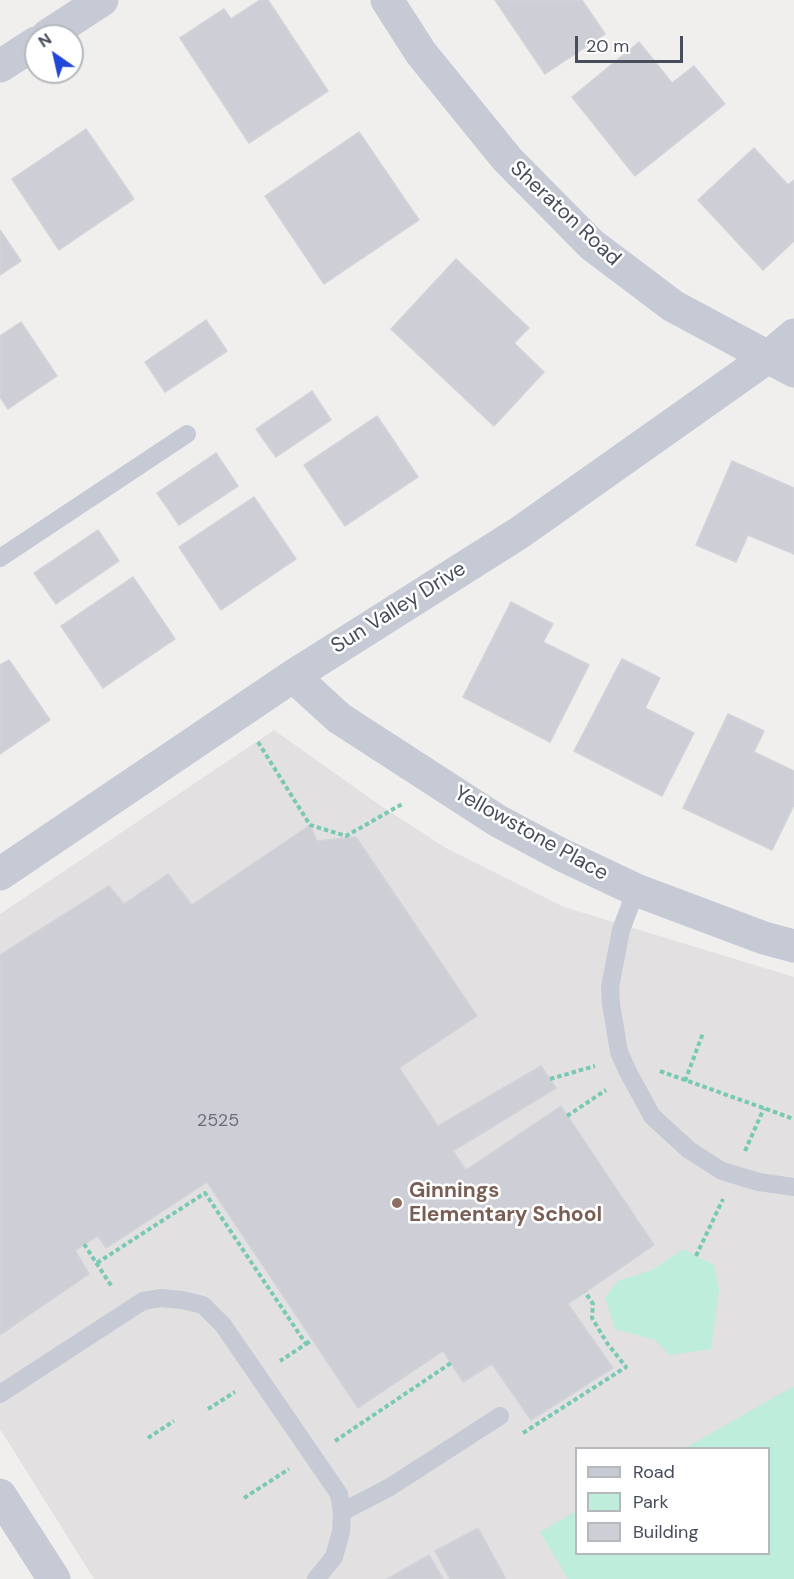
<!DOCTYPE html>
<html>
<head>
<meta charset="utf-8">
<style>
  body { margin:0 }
  #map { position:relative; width:794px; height:1579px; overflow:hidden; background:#f1efee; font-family:"DM Sans",sans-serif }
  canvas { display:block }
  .legend { position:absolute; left:575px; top:1447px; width:195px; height:108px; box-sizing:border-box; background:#fff; border:2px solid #b5b8bd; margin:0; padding:8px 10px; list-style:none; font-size:18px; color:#474d5b }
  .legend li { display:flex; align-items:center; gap:12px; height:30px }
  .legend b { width:30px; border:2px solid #b5b8bd }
  .north { position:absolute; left:24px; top:24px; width:60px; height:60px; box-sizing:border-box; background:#fff; border:2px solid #b5b8bd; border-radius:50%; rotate:326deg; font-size:16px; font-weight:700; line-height:24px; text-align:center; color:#474d5b }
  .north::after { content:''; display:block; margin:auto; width:21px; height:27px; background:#2246d7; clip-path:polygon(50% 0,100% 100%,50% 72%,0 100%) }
  .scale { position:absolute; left:575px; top:36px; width:108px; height:27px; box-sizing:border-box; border:3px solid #474d5b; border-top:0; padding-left:8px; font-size:18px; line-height:21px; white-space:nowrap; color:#474d5b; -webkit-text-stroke:4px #fff; paint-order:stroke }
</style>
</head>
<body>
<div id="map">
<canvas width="794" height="1579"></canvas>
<ul class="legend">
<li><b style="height:8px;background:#c5cad5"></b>Road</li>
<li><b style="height:16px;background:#beeddb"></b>Park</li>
<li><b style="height:16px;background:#cecfd6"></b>Building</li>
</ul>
<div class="north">N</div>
<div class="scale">20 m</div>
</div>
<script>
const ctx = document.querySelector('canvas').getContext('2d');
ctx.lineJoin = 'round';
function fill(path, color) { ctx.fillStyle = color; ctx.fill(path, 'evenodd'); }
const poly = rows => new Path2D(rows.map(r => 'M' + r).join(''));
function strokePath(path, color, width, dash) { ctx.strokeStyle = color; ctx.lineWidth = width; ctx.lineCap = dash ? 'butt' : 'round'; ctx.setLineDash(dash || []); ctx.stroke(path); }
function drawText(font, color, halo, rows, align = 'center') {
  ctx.font = font + ' "DM Sans",sans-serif'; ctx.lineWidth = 5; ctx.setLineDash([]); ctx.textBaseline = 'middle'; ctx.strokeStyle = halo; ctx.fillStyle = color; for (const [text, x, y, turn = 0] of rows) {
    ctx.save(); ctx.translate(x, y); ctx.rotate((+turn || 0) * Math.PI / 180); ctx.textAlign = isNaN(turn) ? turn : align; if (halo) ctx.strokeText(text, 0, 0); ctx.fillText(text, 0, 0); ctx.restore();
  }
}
const education = poly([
  [274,730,381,806,446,848,564,907,794,977,794,1579,94,1579,0,1429,0,914],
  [576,1448,768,1448,768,1554,576,1554]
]);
const green = poly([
  [683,1249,714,1265,719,1289,711,1349,670,1355,655,1340,615,1329,605,1297,618,1281,652,1270],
  [794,1386,794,1579,568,1579,540,1532,576,1511,576,1554,768,1554,768,1448,685,1448]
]);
const building = poly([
  [260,0,268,0,328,91,249,143,180,38,224,9,231,19,260,0],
  [495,0,582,0,605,34,545,74,495,0],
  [639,42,672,83,694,66,725,104,635,176,572,97,639,42],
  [86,129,134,199,59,250,12,179,86,129],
  [359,132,419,220,324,284,265,196,359,132],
  [754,148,788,185,794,180,794,241,763,270,698,200,754,148],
  [0,230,21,261,0,275,0,230],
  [456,259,529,328,514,343,544,372,494,426,391,329,456,259],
  [206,320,227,351,165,392,145,362,206,320],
  [21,322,57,376,8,409,0,397,0,336,21,322],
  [312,391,331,420,276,457,256,429,312,391],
  [377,416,418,477,345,526,304,465,377,416],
  [216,453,238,486,179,525,157,493,216,453],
  [732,461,794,488,794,554,748,535,736,562,696,545,732,461],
  [254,497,296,559,221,610,179,547,254,497],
  [98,530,119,561,56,604,34,573,98,530],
  [133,577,175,639,103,688,61,626,133,577],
  [511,602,553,624,543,642,589,665,550,742,463,697,511,602],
  [622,659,660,678,645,708,694,733,662,796,574,751,622,659],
  [9,660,50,720,0,754,0,665,9,660],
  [728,714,764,731,754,752,794,771,794,805,772,850,683,808,728,714],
  [310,825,317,841,356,837,477,1016,399,1068,438,1126,541,1066,556,1088,453,1151,466,1170,561,1106,654,1245,568,1304,613,1368,531,1420,492,1364,463,1382,443,1351,358,1408,207,1182,106,1248,98,1236,75,1250,89,1274,0,1335,0,955,109,886,124,904,168,874,192,905,310,825],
  [478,1528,506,1579,450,1579,435,1551,478,1528],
  [429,1555,443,1579,387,1579,429,1555]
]);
const path = poly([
  [258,742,310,825,346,836,404,803],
  [660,1071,794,1119],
  [550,1079,595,1066],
  [685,1081,703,1033],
  [567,1116,606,1090],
  [745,1151,764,1108],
  [84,1244,112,1287],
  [696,1256,723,1199],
  [97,1263,205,1193,306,1344,280,1361],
  [306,1344,312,1340],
  [208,1409,235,1392],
  [523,1433,626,1367,607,1343,592,1318,593,1304,585,1292],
  [148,1438,174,1421],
  [335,1441,451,1363],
  [244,1498,289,1469]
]);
const service = poly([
  [0,558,187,434],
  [636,890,621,930,610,987,611,1004,619,1052,628,1072,652,1116,689,1150,722,1171,759,1182,794,1187],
  [0,1394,143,1301,161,1298,182,1300,203,1305,223,1325,339,1494,342,1512,341,1532,334,1557,316,1579],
  [342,1512,390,1487,500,1416]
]);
const minor = poly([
  [387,0,421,53,507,159,592,245,673,306,794,371],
  [293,676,339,718,498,821,560,854,636,890,764,938,794,946],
  [0,874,293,676,519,533,768,357,794,335]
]);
const tertiary = poly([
  [47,36,102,0],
  [0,66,36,43],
  [0,1495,54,1579]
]);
const markers = [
  [397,1203,6,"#8d6e63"]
];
const numberNames = [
  ["2525",218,1121]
];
const streetNames = [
  ["Sheraton Road",565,214,43],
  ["Sun Valley Drive",399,608,-32],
  ["Yellowstone Place",531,834,29]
];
const educationNames = [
  ["Ginnings",409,1191],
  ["Elementary School",409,1215]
];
fill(education, '#e2e0e0');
fill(green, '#beeddb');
fill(building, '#cecfd6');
strokePath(building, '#d2d3d9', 1.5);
strokePath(path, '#78c9b4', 4, [4.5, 3]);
strokePath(service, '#c5cad5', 18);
strokePath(minor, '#c5cad5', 33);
strokePath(tertiary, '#c5cad5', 33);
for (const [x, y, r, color] of markers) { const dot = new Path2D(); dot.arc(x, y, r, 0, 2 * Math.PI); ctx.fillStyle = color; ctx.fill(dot); strokePath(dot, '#fff', 2); }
drawText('18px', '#696e7a', null, numberNames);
drawText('21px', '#474d5b', '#fff', streetNames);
drawText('bold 21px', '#785e54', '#fff', educationNames, 'left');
</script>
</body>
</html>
